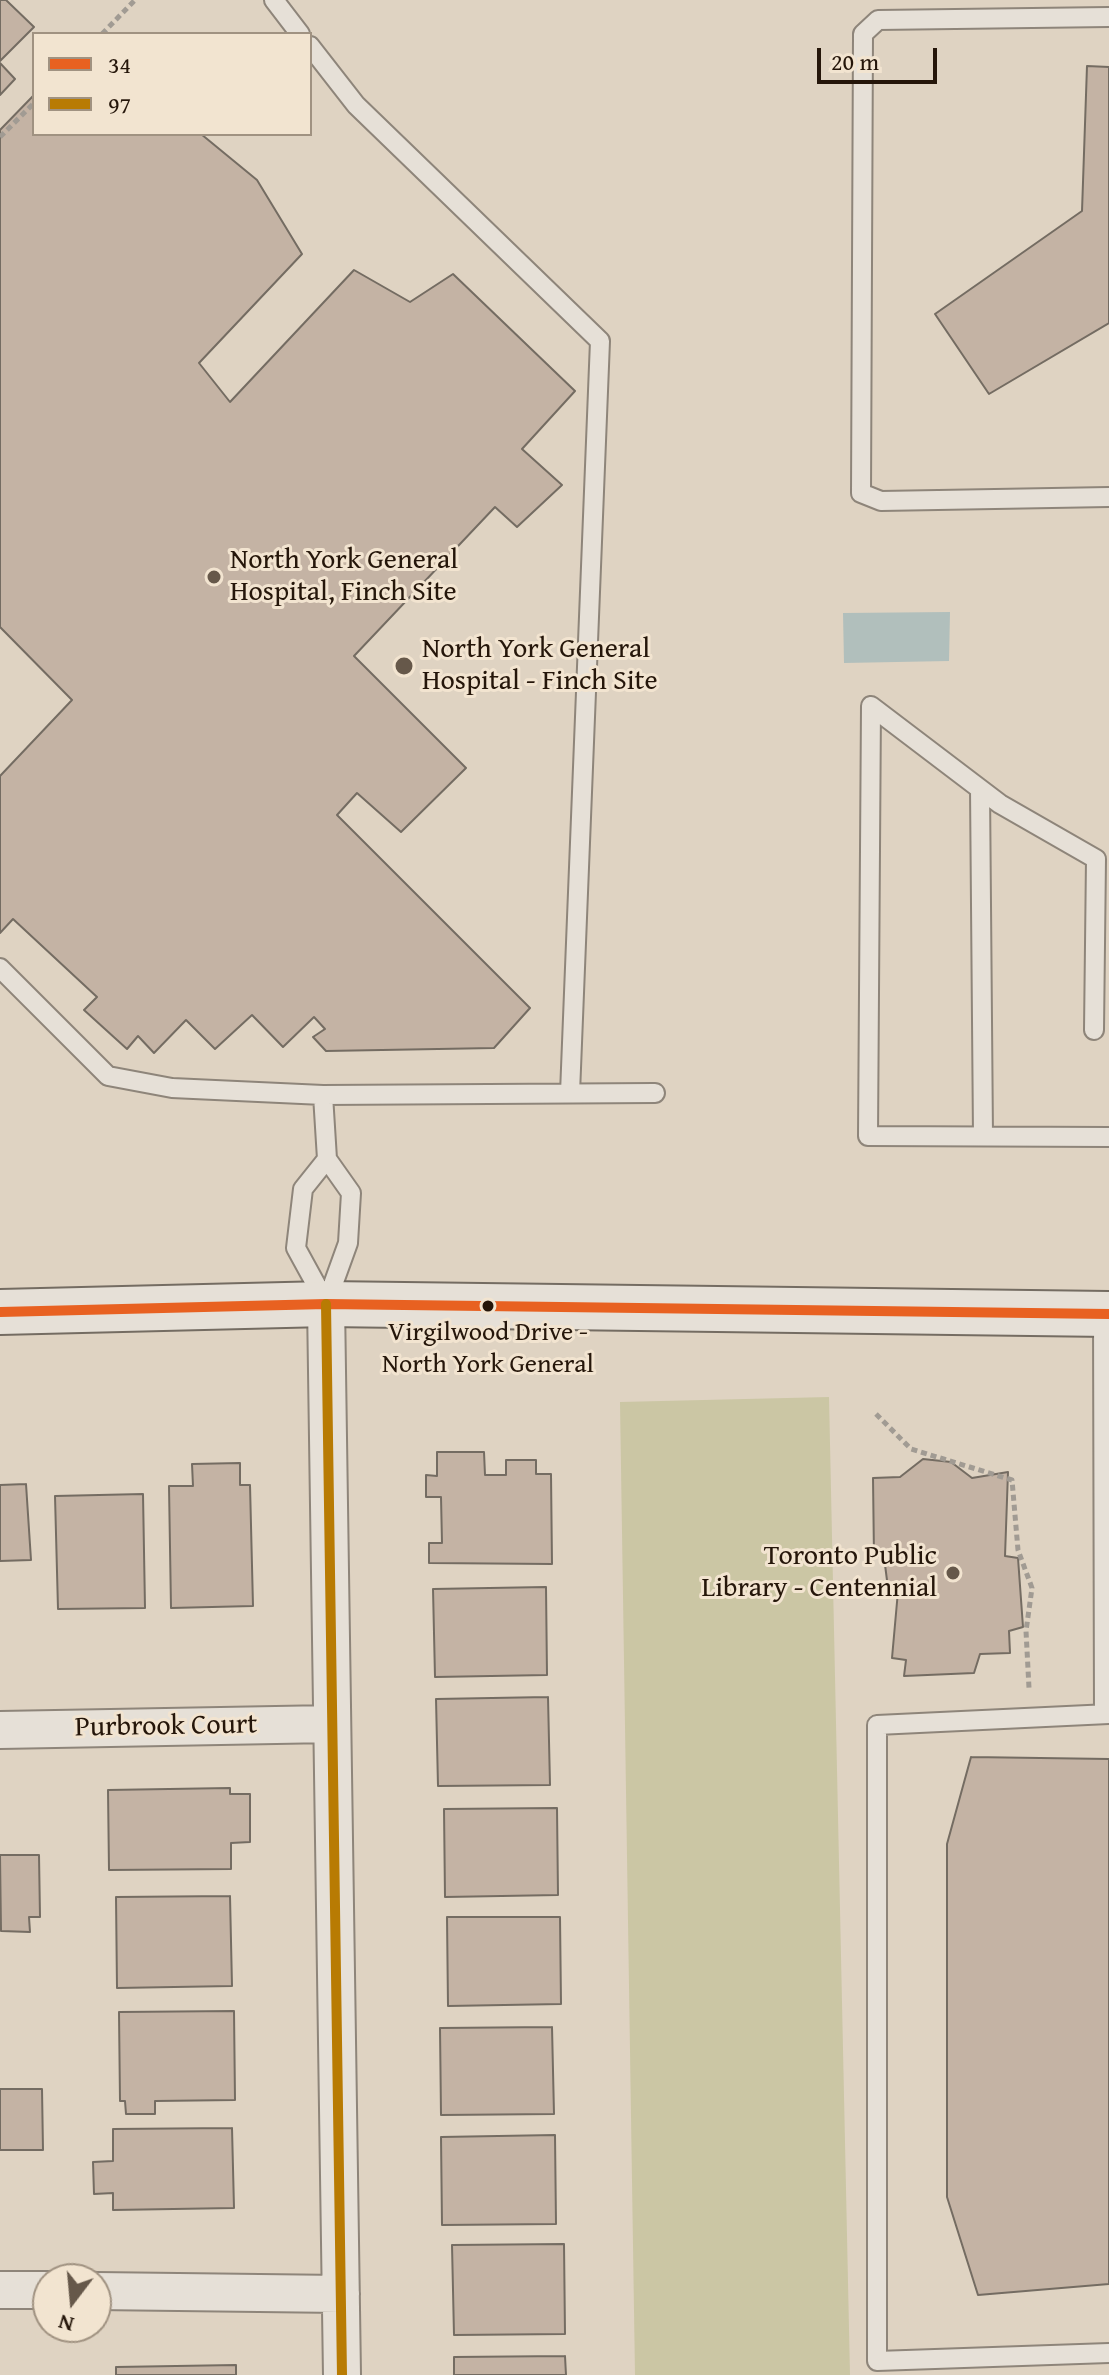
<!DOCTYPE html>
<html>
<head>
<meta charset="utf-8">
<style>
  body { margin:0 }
  #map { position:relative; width:1109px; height:2375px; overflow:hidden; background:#dfd3c2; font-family:"Gentium Book Plus",serif }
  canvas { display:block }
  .legend { position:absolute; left:32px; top:32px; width:280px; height:104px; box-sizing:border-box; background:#f2e4d0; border:2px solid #a09281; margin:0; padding:10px 14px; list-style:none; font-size:24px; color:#25160a }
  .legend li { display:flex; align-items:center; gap:16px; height:40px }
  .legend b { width:40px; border:2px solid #a09281 }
  .north { position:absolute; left:32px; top:2263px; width:80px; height:80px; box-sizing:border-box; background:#f2e4d0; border:2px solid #a09281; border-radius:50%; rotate:196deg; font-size:22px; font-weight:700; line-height:32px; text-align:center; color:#25160a }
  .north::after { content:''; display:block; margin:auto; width:28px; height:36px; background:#66584a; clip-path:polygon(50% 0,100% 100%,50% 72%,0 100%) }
  .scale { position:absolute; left:817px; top:48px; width:120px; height:36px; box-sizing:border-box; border:4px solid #25160a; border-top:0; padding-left:10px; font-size:24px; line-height:28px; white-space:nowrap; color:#25160a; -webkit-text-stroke:6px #f2e4d0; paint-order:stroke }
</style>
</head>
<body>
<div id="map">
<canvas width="1109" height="2375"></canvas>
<ul class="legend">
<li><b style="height:10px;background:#e86121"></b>34</li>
<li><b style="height:10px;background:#b87b03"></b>97</li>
</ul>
<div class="north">N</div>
<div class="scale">20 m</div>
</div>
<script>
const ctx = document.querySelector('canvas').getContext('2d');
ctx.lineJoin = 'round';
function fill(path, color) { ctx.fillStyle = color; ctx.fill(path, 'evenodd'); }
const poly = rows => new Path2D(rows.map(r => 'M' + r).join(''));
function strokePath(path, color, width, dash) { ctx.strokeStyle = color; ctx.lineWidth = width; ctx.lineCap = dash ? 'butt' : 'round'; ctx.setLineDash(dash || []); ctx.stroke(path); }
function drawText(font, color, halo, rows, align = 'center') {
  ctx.font = font + ' "Gentium Book Plus",serif'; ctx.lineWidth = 6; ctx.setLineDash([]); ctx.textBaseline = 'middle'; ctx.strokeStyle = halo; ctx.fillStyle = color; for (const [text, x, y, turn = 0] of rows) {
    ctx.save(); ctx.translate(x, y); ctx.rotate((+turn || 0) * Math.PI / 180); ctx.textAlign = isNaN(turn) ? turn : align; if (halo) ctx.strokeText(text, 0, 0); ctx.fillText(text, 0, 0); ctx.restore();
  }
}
const green = poly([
  [829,1397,850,2375,635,2375,620,1402]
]);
const water = poly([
  [950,612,949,661,844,663,843,613]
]);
const building = poly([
  [0,0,6,0,34,27,0,61,0,0],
  [0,63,15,79,0,95,0,63],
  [1087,66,1109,67,1109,323,989,394,935,314,1082,211,1087,66],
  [34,95,34,134,201,134,257,180,302,254,199,363,230,402,354,270,410,302,453,274,575,391,522,449,562,485,517,527,495,507,354,656,466,768,401,832,357,793,337,815,530,1008,494,1048,326,1051,313,1037,325,1029,314,1017,283,1047,252,1015,215,1049,186,1020,154,1053,138,1036,127,1049,84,1010,97,997,13,919,0,933,0,776,72,700,0,627,0,130,34,95],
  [437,1452,484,1452,485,1475,506,1475,506,1460,536,1460,536,1474,551,1474,552,1564,429,1563,429,1543,442,1543,441,1497,426,1497,426,1475,437,1476,437,1452],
  [923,1459,951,1462,972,1478,1008,1472,1005,1556,1018,1558,1023,1627,1009,1631,1010,1653,980,1654,974,1673,904,1676,906,1660,892,1658,898,1591,888,1588,884,1557,874,1557,873,1478,900,1477,923,1459],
  [240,1463,240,1485,250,1485,253,1606,171,1608,169,1486,193,1486,192,1464,240,1463],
  [26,1484,31,1560,0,1561,0,1485,26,1484],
  [143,1494,145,1608,58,1609,55,1496,143,1494],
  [546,1587,547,1675,435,1677,433,1589,546,1587],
  [548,1697,550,1785,438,1786,436,1699,548,1697],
  [971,1757,1109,1759,1109,2284,978,2295,947,2197,947,1844,971,1757],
  [230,1788,230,1794,250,1794,250,1842,231,1843,231,1869,109,1870,108,1790,230,1788],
  [557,1808,558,1895,445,1897,444,1809,557,1808],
  [0,1855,39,1855,40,1917,29,1917,30,1932,1,1931,0,1855],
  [230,1896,232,1986,117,1988,116,1897,230,1896],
  [447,1917,560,1917,561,2004,448,2006,447,1917],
  [234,2011,235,2100,155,2101,155,2114,126,2114,125,2101,120,2101,119,2012,234,2011],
  [552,2027,554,2114,441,2115,440,2028,552,2027],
  [0,2089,42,2089,43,2150,0,2150,0,2089],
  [232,2128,234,2208,113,2210,113,2193,94,2194,93,2162,113,2161,113,2129,232,2128],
  [555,2135,556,2224,442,2225,441,2137,555,2135],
  [564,2244,565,2334,454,2335,452,2245,564,2244],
  [565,2356,566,2375,454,2375,454,2357,565,2356],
  [236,2365,236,2375,116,2375,116,2367,236,2365]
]);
const path = poly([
  [102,34,135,0],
  [0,137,34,103],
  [876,1414,911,1449,1012,1480,1018,1550,1032,1588,1026,1631,1029,1688]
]);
const lane = poly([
  [274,0,300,34],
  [1109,17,878,20,863,34,861,493,881,501,1109,497],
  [310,46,356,105,600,341,570,1093],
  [980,789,983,1136],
  [0,968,108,1076,172,1088,323,1095,655,1093],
  [1094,1030,1096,859,1000,804,871,706,868,1136,1109,1137],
  [323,1095,327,1159,351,1193,348,1243,326,1304],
  [325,1301,296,1248,303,1189,327,1159],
  [1103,1314,1104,1714],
  [1109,1714,877,1725,877,2361,1109,2353]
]);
const street = poly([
  [326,1304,342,2375],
  [0,1730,331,1724],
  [0,2290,48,2290],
  [96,2291,341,2294]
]);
const secondary = poly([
  [0,1312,326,1304,1109,1314]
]);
const bus1 = poly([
  [0,1312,326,1304,1109,1314]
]);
const bus2 = poly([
  [326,1304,342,2375]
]);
const markers = [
  [214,577,8,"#66584a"],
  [404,666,10,"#66584a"],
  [488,1306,7,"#25160a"],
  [953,1573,8,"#66584a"]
];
const busNames = [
  ["Virgilwood Drive -",488,1333],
  ["North York General",488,1365]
];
const poiNames = [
  ["North York General",230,561],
  ["Hospital, Finch Site",230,593],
  ["North York General",422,650],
  ["Hospital - Finch Site",422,682],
  ["Toronto Public",937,1557,"right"],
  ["Library - Centennial",937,1589,"right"]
];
const streetNames = [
  ["Purbrook Court",166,1727,-1]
];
fill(green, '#cbc6a4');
fill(water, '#b1bfbc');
fill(building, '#c4b3a4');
strokePath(building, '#746c62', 2);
strokePath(lane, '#8e857a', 22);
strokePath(street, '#8e857a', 40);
strokePath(secondary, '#746c62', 48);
strokePath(path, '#a19b93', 5, [6, 4]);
strokePath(lane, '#e6e0d7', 18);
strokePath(street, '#e6e0d7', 36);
strokePath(secondary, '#e6e0d7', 44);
strokePath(bus1, '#e86121', 10);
strokePath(bus2, '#b87b03', 10);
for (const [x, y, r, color] of markers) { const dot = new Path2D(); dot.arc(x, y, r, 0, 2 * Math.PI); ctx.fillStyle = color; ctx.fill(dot); strokePath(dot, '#f2e4d0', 3); }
drawText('26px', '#25160a', '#f2e4d0', busNames);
drawText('28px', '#25160a', '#f2e4d0', poiNames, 'left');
drawText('28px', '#25160a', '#f2e4d0', streetNames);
</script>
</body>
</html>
